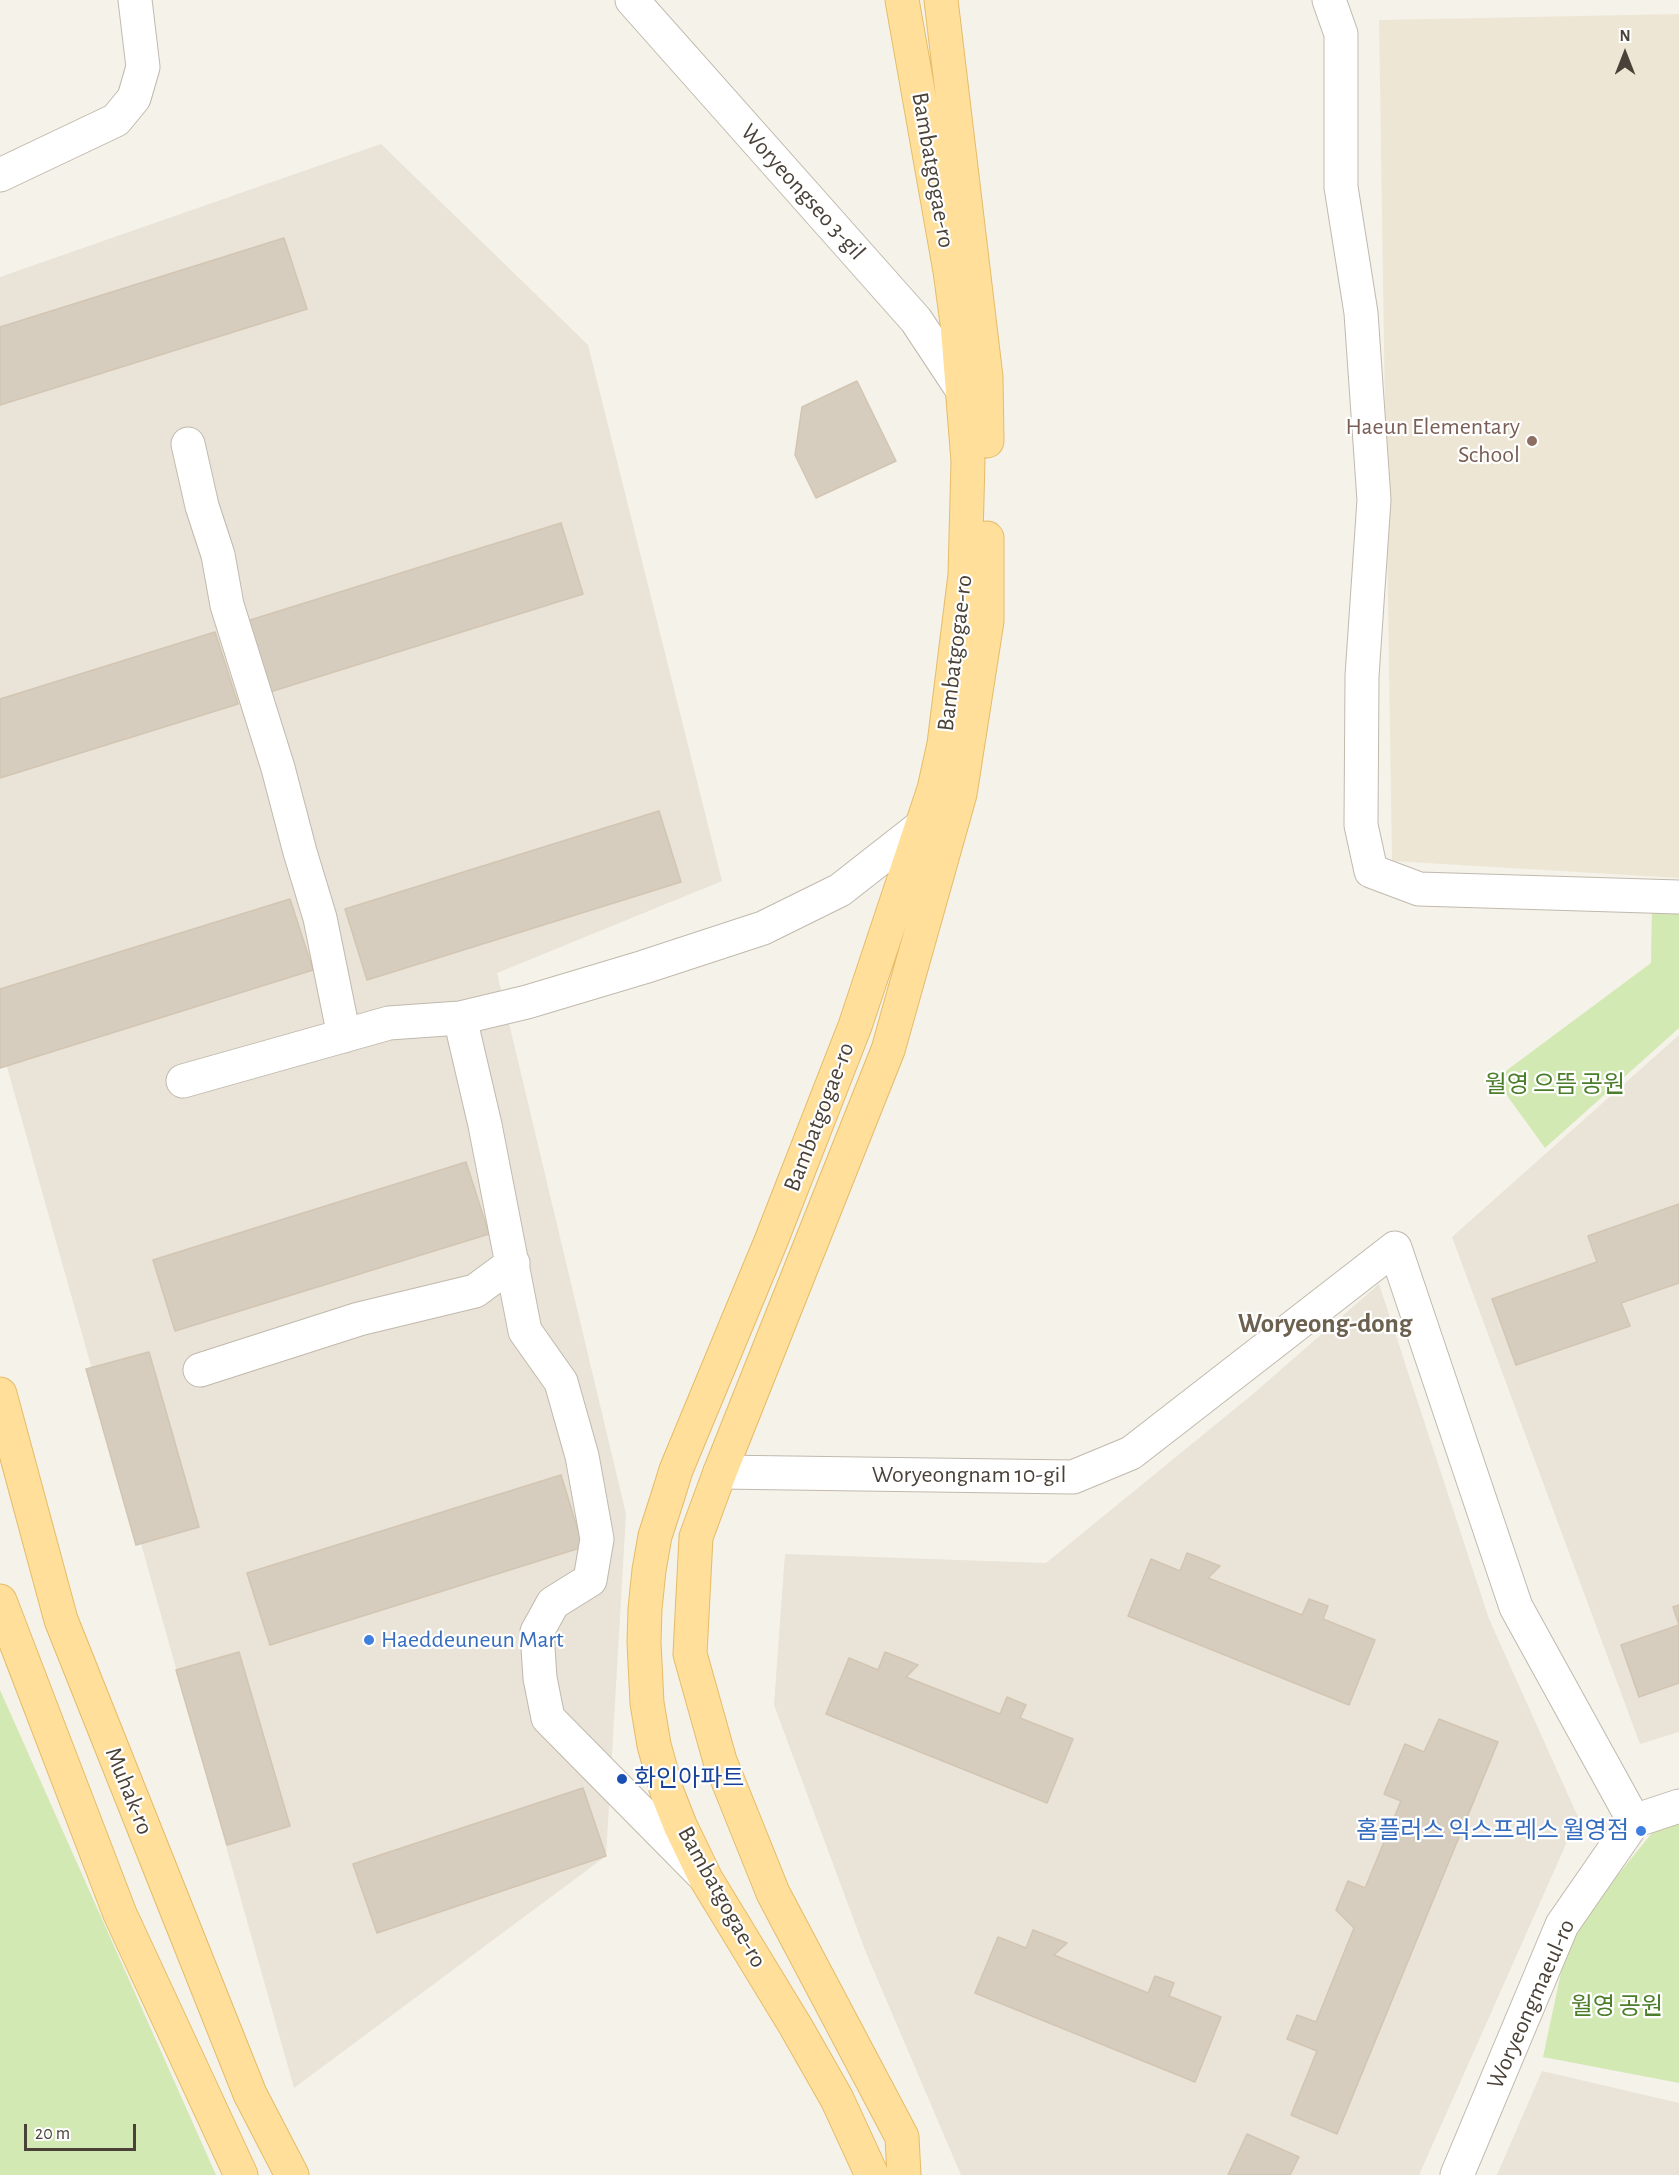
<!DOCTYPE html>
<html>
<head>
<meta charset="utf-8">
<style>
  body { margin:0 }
  #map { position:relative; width:1679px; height:2175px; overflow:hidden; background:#f5f2ea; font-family:"Alegreya Sans",sans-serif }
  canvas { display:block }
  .north { position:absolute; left:1595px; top:24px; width:60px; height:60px; -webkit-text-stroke:4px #fff; paint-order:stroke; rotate:0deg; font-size:16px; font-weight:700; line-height:24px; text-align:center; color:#4a4238 }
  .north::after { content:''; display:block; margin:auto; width:21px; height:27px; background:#4a4238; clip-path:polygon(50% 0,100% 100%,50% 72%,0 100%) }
  .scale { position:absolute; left:24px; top:2124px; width:112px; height:27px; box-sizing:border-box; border:3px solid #4a4238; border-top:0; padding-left:8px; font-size:18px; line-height:21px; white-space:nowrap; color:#4a4238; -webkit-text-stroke:4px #fff; paint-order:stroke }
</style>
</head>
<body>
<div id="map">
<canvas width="1679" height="2175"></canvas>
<div class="north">N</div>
<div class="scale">20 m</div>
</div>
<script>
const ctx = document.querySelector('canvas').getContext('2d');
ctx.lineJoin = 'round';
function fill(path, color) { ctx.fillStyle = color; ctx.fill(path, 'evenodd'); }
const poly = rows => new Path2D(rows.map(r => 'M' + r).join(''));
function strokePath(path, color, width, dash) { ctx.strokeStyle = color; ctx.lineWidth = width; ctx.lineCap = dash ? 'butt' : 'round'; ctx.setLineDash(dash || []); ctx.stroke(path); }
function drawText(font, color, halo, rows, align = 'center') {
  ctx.font = font + ' "Alegreya Sans","Noto Sans KR",sans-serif'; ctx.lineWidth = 4.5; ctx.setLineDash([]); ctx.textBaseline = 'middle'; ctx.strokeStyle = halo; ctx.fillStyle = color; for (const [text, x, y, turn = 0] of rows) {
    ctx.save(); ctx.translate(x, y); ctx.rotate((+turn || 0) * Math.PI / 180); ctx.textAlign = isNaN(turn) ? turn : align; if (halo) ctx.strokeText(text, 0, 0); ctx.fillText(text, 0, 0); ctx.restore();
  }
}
const residential = poly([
  [381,144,588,345,722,881,497,973,626,1514,606,1856,294,2088,0,1042,0,277],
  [1679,1035,1679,1732,1640,1744,1452,1237],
  [1379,1284,1489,1619,1578,1817,1419,2175,961,2175,865,1950,774,1705,785,1554,1046,1563,1253,1394],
  [1542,2071,1679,2103,1679,2175,1497,2175]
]);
const education = poly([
  [1679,14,1679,878,1392,861,1379,20]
]);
const green = poly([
  [1652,901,1679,902,1679,1028,1545,1148,1495,1079,1651,963],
  [0,1690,216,2175,0,2175],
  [1679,1820,1679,2083,1543,2057,1569,1935,1656,1828]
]);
const building = poly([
  [284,238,307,309,0,405,0,327,284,238],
  [857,381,896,461,816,498,795,455,802,407,857,381],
  [561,523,583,594,270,692,247,621,561,523],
  [215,632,238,704,0,778,0,699,215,632],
  [659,811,681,882,367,980,345,909,659,811],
  [290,899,313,970,0,1068,0,989,290,899],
  [466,1162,489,1234,175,1331,153,1260,466,1162],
  [1679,1204,1679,1283,1621,1303,1630,1326,1516,1365,1492,1299,1597,1262,1588,1236,1679,1204],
  [149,1352,199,1527,136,1545,86,1369,149,1352],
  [561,1475,583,1547,270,1645,247,1573,561,1475],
  [1187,1553,1220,1566,1208,1578,1302,1615,1309,1599,1328,1606,1323,1619,1375,1640,1349,1705,1128,1616,1151,1559,1180,1571,1187,1553],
  [1679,1605,1679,1625,1673,1607,1679,1605],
  [1679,1625,1679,1683,1639,1697,1621,1645,1679,1625],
  [239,1652,290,1826,227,1845,176,1670,239,1652],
  [885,1652,918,1665,906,1677,1000,1714,1007,1697,1026,1705,1020,1718,1073,1739,1047,1803,826,1714,849,1658,878,1670,885,1652],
  [1439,1719,1498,1742,1337,2134,1291,2115,1317,2051,1287,2039,1297,2015,1316,2022,1354,1928,1336,1910,1348,1881,1365,1888,1401,1801,1384,1794,1405,1744,1424,1752,1439,1719],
  [583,1788,606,1856,377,1933,353,1864,583,1788],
  [1033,1930,1067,1943,1054,1955,1148,1993,1155,1976,1174,1983,1169,1996,1221,2017,1195,2082,975,1993,998,1937,1026,1948,1033,1930],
  [1247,2134,1299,2157,1290,2175,1228,2175,1247,2134]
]);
const minor = poly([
  [632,0,916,320,963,391],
  [1329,0,1341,34,1341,187,1361,313,1374,500,1362,676,1361,825,1371,871,1419,889,1679,897],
  [0,175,116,120,134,98,143,67,135,0],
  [188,444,202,506,218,555,227,605,278,768,300,852,320,918,344,1036],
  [183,1081,389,1023,460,1018],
  [200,1370,359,1319,475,1291,513,1263],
  [720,1472,1073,1477,1131,1453,1395,1248,1516,1607,1634,1821],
  [701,1873,548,1718,540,1678,537,1632,553,1603,590,1580,597,1539,582,1456,561,1382,525,1331,485,1125,460,1018,527,1002,644,967,763,928,840,890,923,825],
  [1457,2175,1562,1925,1634,1821,1679,1806]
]);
const major = poly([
  [941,0,986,377,987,441],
  [0,1394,61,1620,250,2094,292,2175],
  [0,1601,120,1914,241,2175],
  [872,2175,837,2099,796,2027,706,1879,680,1825,667,1792,654,1745,647,1703,644,1642,645,1609,649,1570,655,1536,667,1499,676,1470,771,1241,855,1026,934,789,944,744,965,575,968,461,957,323,950,271,902,0],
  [904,2175,902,2137,773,1893,720,1761,690,1654,696,1537,720,1472,888,1050,960,794,987,621,987,538]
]);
const markers = [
  [1532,441,6,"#8d6e63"],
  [369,1640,6,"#3f7fe0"],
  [622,1779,6,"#1a4fb4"],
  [1641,1831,6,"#3f7fe0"]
];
const streetNames = [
  ["Bambatgogae-ro",933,170,80],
  ["Woryeongseo 3-gil",803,192,48],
  ["Bambatgogae-ro",955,653,-83],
  ["Bambatgogae-ro",819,1117,-69],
  ["Woryeongnam 10-gil",969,1475],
  ["Muhak-ro",129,1791,68],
  ["Bambatgogae-ro",722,1897,61],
  ["Woryeongmaeul-ro",1531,2004,-66]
];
const educationNames = [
  ["Haeun Elementary",1520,427],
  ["School",1520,455]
];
const parkNames = [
  ["월영 으뜸 공원",1555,1085],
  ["월영 공원",1617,2007]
];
const shopNames = [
  ["Haeddeuneun Mart",381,1640],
  ["홈플러스 익스프레스 월영점",1629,1831,"right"]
];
const transitNames = [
  ["화인아파트",634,1779]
];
const quarterNames = [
  ["Woryeong-dong",1325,1324]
];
fill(residential, '#e9e3d8');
fill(education, '#eee6d4');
fill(green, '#d3e9b3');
fill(building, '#d7cdbf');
strokePath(building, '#d2c5b2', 1.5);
strokePath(minor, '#c1b9ac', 35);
strokePath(major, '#e5bc68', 35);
strokePath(minor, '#fff', 33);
strokePath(major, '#ffdf9a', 33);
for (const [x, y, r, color] of markers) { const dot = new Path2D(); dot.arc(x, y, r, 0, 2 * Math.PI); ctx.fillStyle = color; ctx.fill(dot); strokePath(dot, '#fff', 2); }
drawText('24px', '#4a4238', '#fff', streetNames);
drawText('24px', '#785e54', '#fff', educationNames, 'right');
drawText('24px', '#4c7d2a', '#fff', parkNames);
drawText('24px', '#366cbe', '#fff', shopNames, 'left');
drawText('24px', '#164399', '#fff', transitNames, 'left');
drawText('bold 27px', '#6c604f', '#fff', quarterNames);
</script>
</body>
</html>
